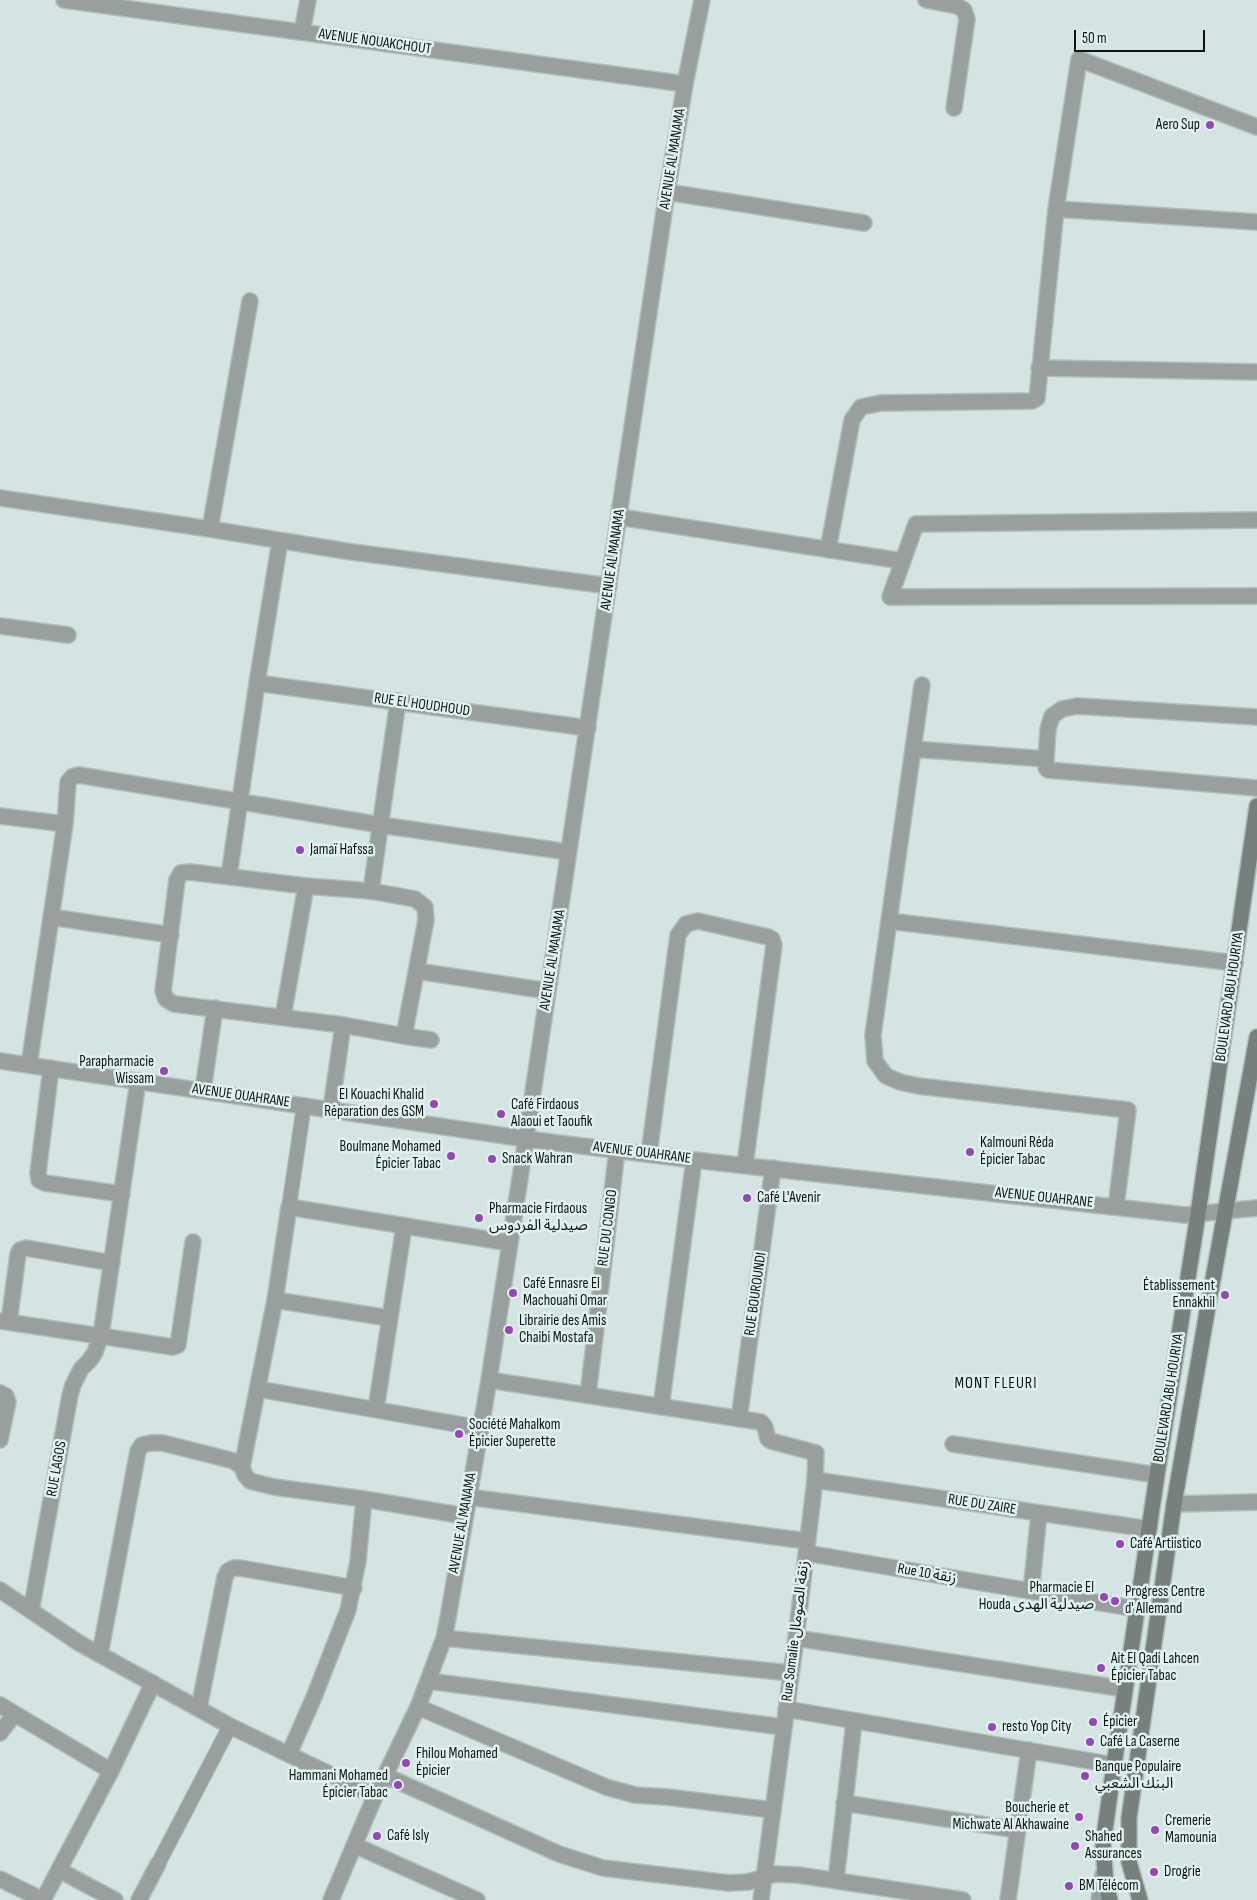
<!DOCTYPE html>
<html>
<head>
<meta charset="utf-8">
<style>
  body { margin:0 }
  #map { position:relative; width:1257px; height:1900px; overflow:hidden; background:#d3e4e2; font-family:"Sofia Sans Condensed",sans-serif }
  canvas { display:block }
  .scale { position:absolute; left:1074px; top:30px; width:131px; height:22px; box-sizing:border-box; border:2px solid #0d1312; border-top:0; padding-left:6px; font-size:15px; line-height:18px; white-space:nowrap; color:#0d1312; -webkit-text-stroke:4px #e0f2f0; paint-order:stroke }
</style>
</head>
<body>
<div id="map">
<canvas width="1257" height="1900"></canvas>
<div class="scale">50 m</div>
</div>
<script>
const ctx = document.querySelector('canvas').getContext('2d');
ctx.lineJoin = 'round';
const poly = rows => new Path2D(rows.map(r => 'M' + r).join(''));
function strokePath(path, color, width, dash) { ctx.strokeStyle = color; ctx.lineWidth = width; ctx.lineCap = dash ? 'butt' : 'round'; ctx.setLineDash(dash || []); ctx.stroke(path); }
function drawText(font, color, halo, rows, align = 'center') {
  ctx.font = font + ' "Sofia Sans Condensed","Noto Sans Arabic",sans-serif'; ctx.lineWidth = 5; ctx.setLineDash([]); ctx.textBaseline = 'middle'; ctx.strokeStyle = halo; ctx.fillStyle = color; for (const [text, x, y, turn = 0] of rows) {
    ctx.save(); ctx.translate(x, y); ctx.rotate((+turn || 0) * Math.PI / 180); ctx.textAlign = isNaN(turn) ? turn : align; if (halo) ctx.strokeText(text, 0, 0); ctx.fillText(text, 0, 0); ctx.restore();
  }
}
const pedestrian = poly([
  [289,1207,304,1105],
  [158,1864,230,1726]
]);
const minor = poly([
  [64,0,685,84],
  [926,0,957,6,964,10,967,19,954,108],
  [302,32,308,0],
  [667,192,864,223],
  [1056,209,1257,222],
  [1039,368,1257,372],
  [0,498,210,529,345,551,609,586],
  [619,517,902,561],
  [1257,520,916,524,890,597,1257,596],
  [210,529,250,301],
  [828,550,852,420,861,407,881,403,1032,401,1037,398,1056,209,1079,59,1257,127],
  [0,626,68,635],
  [257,683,588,728],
  [922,685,873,1035,875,1061,886,1076,900,1082,918,1086,1128,1110,1116,1207],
  [913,749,1046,759,1046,768,1048,770,1257,788],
  [1046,759,1048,729,1052,716,1062,709,1077,706,1257,717],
  [0,816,65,824],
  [229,876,257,683,280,541],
  [371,891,398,701],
  [51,917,171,935],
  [889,921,1235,963],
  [417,971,548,991],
  [283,1017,306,886],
  [404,1036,426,920,425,907,415,899,371,891,306,886,190,872,181,873,177,880,163,991,166,999,174,1004,343,1025,404,1036,431,1040],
  [0,1061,526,1139,694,1160,1185,1215,1257,1208],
  [29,1065,65,824,68,782,72,777,79,775,381,825,568,852],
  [51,1068,38,1173,39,1180,45,1183,122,1194],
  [203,1090,215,1008],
  [331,1109,343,1025],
  [649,1154,678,935,686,924,698,921,768,937,772,939,774,945,745,1165],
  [275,1300,389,1318],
  [0,1321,173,1347,178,1345,193,1242],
  [9,1322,18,1254,20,1250,26,1248,112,1263],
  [489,1380,761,1422,765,1427,768,1439,771,1441,816,1453,815,1480,796,1638,761,1900],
  [258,1389,479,1428],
  [0,1393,6,1396,8,1402,0,1440],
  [588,1395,617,1150],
  [661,1407,694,1160],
  [376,1409,404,1226],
  [739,1419,773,1168],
  [953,1444,1157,1475],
  [242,1467,275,1300,289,1207,510,1243],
  [815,1480,1149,1529],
  [468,1497,807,1541],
  [1174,1504,1257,1502],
  [806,1553,1137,1609],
  [0,1590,79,1643,230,1726,375,1796],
  [1031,1592,1039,1514],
  [31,1611,70,1395,73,1385,81,1369,90,1360,95,1352,101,1335,138,1081],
  [444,1638,791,1673],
  [796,1638,1125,1689],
  [100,1654,138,1451,142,1445,151,1443,163,1443,234,1461,242,1467,245,1475,250,1481,274,1487,364,1499,465,1516],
  [428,1681,783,1727],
  [0,1705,111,1771],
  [418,1707,606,1787,635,1795,667,1797,772,1810],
  [199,1708,225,1577,228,1571,234,1568,240,1568,354,1588],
  [786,1709,1114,1765],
  [0,1733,14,1715],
  [289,1754,314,1697,348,1610,358,1561,364,1499],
  [386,1776,559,1854,603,1868,729,1883,748,1882,775,1874,798,1875,963,1900],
  [844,1803,1018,1830],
  [354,1845,477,1900],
  [59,1870,115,1900],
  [0,1879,43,1900,111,1771,153,1683],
  [836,1880,854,1722],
  [139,1900,158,1864],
  [331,1900,375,1796,418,1707,444,1638,448,1618,489,1380,526,1139,667,192,685,84,702,0],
  [1008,1900,1029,1750]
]);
const tertiary = poly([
  [1099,1900,1103,1874]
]);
const secondary = poly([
  [1110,1900,1106,1886,1103,1844,1114,1765,1157,1475,1198,1214,1257,806],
  [1140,1900,1129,1862,1129,1818,1174,1504,1207,1312,1257,1037]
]);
const markers = [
  [1210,125,5,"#9646b6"],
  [300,850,5,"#9646b6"],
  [164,1071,5,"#9646b6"],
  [434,1104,5,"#9646b6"],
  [501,1114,5,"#9646b6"],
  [970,1152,5,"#9646b6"],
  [451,1156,5,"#9646b6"],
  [492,1159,5,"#9646b6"],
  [747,1198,5,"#9646b6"],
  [479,1218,5,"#9646b6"],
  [513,1293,5,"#9646b6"],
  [1225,1295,5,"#9646b6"],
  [509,1330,5,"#9646b6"],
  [459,1434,5,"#9646b6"],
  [1120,1544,5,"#9646b6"],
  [1104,1597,5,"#9646b6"],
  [1115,1601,5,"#9646b6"],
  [1101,1668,5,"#9646b6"],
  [1093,1722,5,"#9646b6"],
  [992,1727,5,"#9646b6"],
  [1090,1742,5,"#9646b6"],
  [406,1763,5,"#9646b6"],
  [1085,1776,5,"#9646b6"],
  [398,1785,5,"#9646b6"],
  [1079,1817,5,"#9646b6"],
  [1155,1830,5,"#9646b6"],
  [377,1836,5,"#9646b6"],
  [1075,1846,5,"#9646b6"],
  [1154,1872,5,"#9646b6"],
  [1069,1886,5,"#9646b6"]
];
const streetNames = [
  ["AVENUE NOUAKCHOUT",375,42,8],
  ["AVENUE AL MANAMA",673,159,-81],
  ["AVENUE AL MANAMA",613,560,-82],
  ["RUE EL HOUDHOUD",422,705,8],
  ["AVENUE AL MANAMA",553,960,-81],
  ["BOULEVARD ABU HOURIYA",1230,997,-82],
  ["AVENUE OUAHRANE",241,1096,8],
  ["AVENUE OUAHRANE",642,1153,7],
  ["AVENUE OUAHRANE",1044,1198,6],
  ["RUE DU CONGO",608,1228,-83],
  ["RUE BOUROUNDI",756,1294,-82],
  ["BOULEVARD ABU HOURIYA",1169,1398,-81],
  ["RUE LAGOS",57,1469,-80],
  ["RUE DU ZAIRE",982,1505,9],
  ["AVENUE AL MANAMA",463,1523,-80],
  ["Rue 10 زنقة",927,1574,10],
  ["Rue Somalie زنقة الصومال",796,1631,-83]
];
const poiNames = [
  ["Aero Sup",1200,125,"right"],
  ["Jamaï Hafssa",310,850],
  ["Parapharmacie",154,1062,"right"],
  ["Wissam",154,1079,"right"],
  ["El Kouachi Khalid",424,1095,"right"],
  ["Réparation des GSM",424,1112,"right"],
  ["Café Firdaous",511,1105],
  ["Alaoui et Taoufik",511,1122],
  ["Kalmouni Réda",980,1143],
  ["Épicier Tabac",980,1160],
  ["Boulmane Mohamed",441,1147,"right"],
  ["Épicier Tabac",441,1164,"right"],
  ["Snack Wahran",502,1159],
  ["Café L'Avenir",757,1198],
  ["Pharmacie Firdaous",489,1209],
  ["صيدلية الفردوس",489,1226],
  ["Café Ennasre El",523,1284],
  ["Machouahi Omar",523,1301],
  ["Établissement",1215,1286,"right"],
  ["Ennakhil",1215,1303,"right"],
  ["Librairie des Amis",519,1321],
  ["Chaibi Mostafa",519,1338],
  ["Société Mahalkom",469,1425],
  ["Épicier Superette",469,1442],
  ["Café Artiistico",1130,1544],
  ["Pharmacie El",1094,1588,"right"],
  ["Houda صيدلية الهدى",1094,1605,"right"],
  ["Progress Centre",1125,1592],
  ["d' Allemand",1125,1609],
  ["Ait El Qadi Lahcen",1111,1659],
  ["Épicier Tabac",1111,1676],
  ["Épicier",1103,1722],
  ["resto Yop City",1002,1727],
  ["Café La Caserne",1100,1742],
  ["Fhilou Mohamed",416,1754],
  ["Épicier",416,1771],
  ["Banque Populaire",1095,1767],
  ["البنك الشعبي",1095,1784],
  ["Hammani Mohamed",388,1776,"right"],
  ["Épicier Tabac",388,1793,"right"],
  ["Boucherie et",1069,1808,"right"],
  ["Michwate Al Akhawaine",1069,1825,"right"],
  ["Cremerie",1165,1821],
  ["Mamounia",1165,1838],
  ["Café Isly",387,1836],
  ["Shahed",1085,1837],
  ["Assurances",1085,1854],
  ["Drogrie",1164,1872],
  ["BM Télécom",1079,1886]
];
const neighbourhoodNames = [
  ["MONT FLEURI",996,1384]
];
strokePath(pedestrian, '#afbebd', 16);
strokePath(minor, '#afbebd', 18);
strokePath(tertiary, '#afbebd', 18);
strokePath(secondary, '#afbebd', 18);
strokePath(pedestrian, '#999f9c', 14);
strokePath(minor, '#999f9c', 15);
strokePath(tertiary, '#999f9c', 15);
strokePath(secondary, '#77807c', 15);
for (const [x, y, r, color] of markers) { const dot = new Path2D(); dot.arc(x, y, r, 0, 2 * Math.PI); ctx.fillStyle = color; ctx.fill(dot); strokePath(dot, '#e0f2f0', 2); }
drawText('15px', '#0d1312', '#e0f2f0', streetNames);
drawText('15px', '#0d1312', '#e0f2f0', poiNames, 'left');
ctx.letterSpacing = '1px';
drawText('16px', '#0d1312', '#e0f2f0', neighbourhoodNames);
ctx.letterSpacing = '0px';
</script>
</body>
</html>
